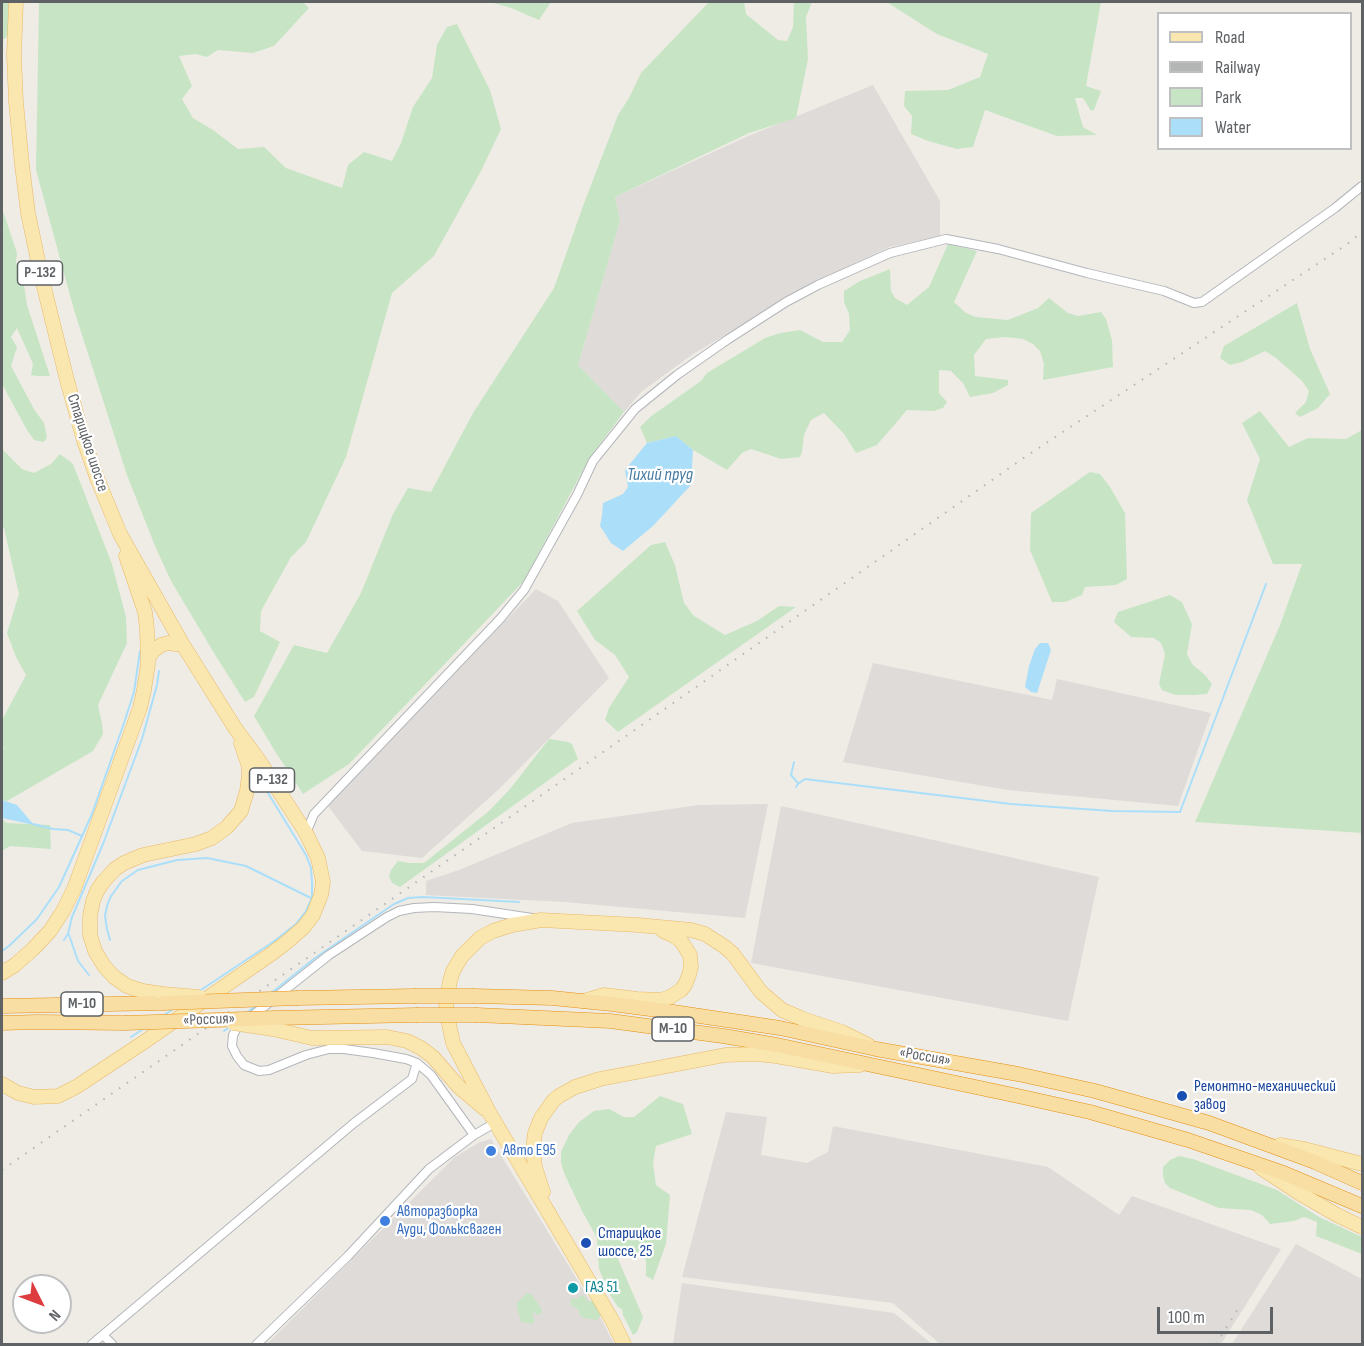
<!DOCTYPE html>
<html>
<head>
<meta charset="utf-8">
<style>
  body { margin:0 }
  #map { position:relative; width:1364px; height:1346px; overflow:hidden; background:#efece6; font-family:"Sofia Sans Condensed",sans-serif }
  canvas { display:block }
  .frame { position:absolute; inset:0; border:3px solid #5e6265; pointer-events:none }
  .legend { position:absolute; left:1157px; top:12px; width:195px; height:138px; box-sizing:border-box; background:#fff; border:2px solid #bfc0c1; margin:0; padding:8px 10px; list-style:none; font-size:18px; color:#5e6265 }
  .legend li { display:flex; align-items:center; gap:12px; height:30px }
  .legend b { width:30px; border:2px solid #bfc0c1 }
  .north { position:absolute; left:12px; top:1274px; width:60px; height:60px; box-sizing:border-box; background:#fff; border:2px solid #bfc0c1; border-radius:50%; rotate:132deg; font-size:16px; font-weight:700; line-height:24px; text-align:center; color:#5e6265 }
  .north::after { content:''; display:block; margin:auto; width:21px; height:27px; background:#de3d3f; clip-path:polygon(50% 0,100% 100%,50% 72%,0 100%) }
  .scale { position:absolute; left:1157px; top:1307px; width:116px; height:27px; box-sizing:border-box; border:3px solid #5e6265; border-top:0; padding-left:8px; font-size:18px; line-height:21px; white-space:nowrap; color:#5e6265; -webkit-text-stroke:4px #fff; paint-order:stroke }
</style>
</head>
<body>
<div id="map">
<canvas width="1364" height="1346"></canvas>
<div class="frame"></div>
<ul class="legend">
<li><b style="height:8px;background:#fae7b0"></b>Road</li>
<li><b style="height:8px;background:#b4b5b5"></b>Railway</li>
<li><b style="height:16px;background:#c7e5c4"></b>Park</li>
<li><b style="height:16px;background:#abdff9"></b>Water</li>
</ul>
<div class="north">N</div>
<div class="scale">100 m</div>
</div>
<script>
const ctx = document.querySelector('canvas').getContext('2d');
ctx.lineJoin = 'round';
function fill(path, color) { ctx.fillStyle = color; ctx.fill(path, 'evenodd'); }
const poly = rows => new Path2D(rows.map(r => 'M' + r).join(''));
function strokePath(path, color, width, dash) { ctx.strokeStyle = color; ctx.lineWidth = width; ctx.lineCap = dash ? 'butt' : 'round'; ctx.setLineDash(dash || []); ctx.stroke(path); }
function drawText(font, color, halo, rows, align = 'center') {
  ctx.font = font + ' "Sofia Sans Condensed",sans-serif'; ctx.lineWidth = 4.5; ctx.setLineDash([]); ctx.textBaseline = 'middle'; ctx.strokeStyle = halo; ctx.fillStyle = color; for (const [text, x, y, turn = 0] of rows) {
    ctx.save(); ctx.translate(x, y); ctx.rotate((+turn || 0) * Math.PI / 180); ctx.textAlign = isNaN(turn) ? turn : align; if (halo) ctx.strokeText(text, 0, 0); ctx.fillText(text, 0, 0); ctx.restore();
  }
}
const industrial = poly([
  [873,85,940,201,940,236,889,247,817,281,693,354,641,392,624,412,578,365,620,221,615,197,746,137],
  [536,589,558,601,609,678,498,790,422,858,362,851,328,806],
  [873,663,1052,700,1057,679,1211,713,1178,806,1008,790,843,762],
  [768,804,745,918,564,902,426,895,426,881,459,870,572,823,699,805],
  [781,806,1099,877,1068,1021,751,963],
  [726,1112,767,1117,761,1155,807,1163,828,1152,833,1126,1048,1167,1119,1215,1132,1196,1281,1249,1221,1344,940,1344,893,1303,682,1277],
  [491,1139,600,1317,614,1344,267,1344,455,1157,480,1142],
  [1296,1244,1362,1279,1362,1344,1232,1344],
  [682,1283,894,1313,932,1344,673,1344]
]);
const green = poly([
  [2,2,9,2,8,34,5,39,2,39],
  [39,2,303,2,309,8,274,46,253,53,218,50,207,57,196,54,179,56,192,86,182,99,193,118,213,130,238,149,264,147,286,168,342,188,348,165,364,152,392,161,401,143,413,107,432,78,437,45,447,27,457,24,490,90,501,129,481,171,434,256,392,293,346,457,306,542,291,557,261,611,260,631,280,642,254,697,245,702,214,653,171,581,155,546,127,475,74,310,36,170],
  [490,2,551,2,539,20,511,8],
  [709,2,744,2,746,14,778,40,787,41,793,27,794,2,812,2,806,17,808,59,796,118,749,133,615,197,620,221,578,365,624,412,590,457,524,581,349,764,303,794,273,748,254,716,294,645,327,653,361,593,393,514,408,488,431,492,473,413,554,288,583,206,618,115,629,98,641,73],
  [882,2,1101,2,1086,86,1101,91,1094,110,1091,111,1083,98,1075,98,1083,127,1097,135,1057,136,985,110,973,147,957,149,928,141,911,134,912,116,904,106,905,91,948,90,980,77,988,54,937,34,888,3],
  [2,171,3,186,3,211,17,253,16,262,23,278,27,305,50,376,37,376,31,375,33,364,17,328,11,337,17,347,11,366,34,409,44,423,47,437,44,442,34,440,27,430,2,384],
  [948,244,977,251,954,302,966,313,976,317,1008,320,1038,308,1049,298,1068,313,1078,316,1101,312,1106,319,1112,340,1113,367,1043,380,1044,364,1040,351,1033,344,1023,339,1005,337,986,339,974,355,975,376,1008,380,1008,385,993,393,970,397,963,383,951,371,939,370,939,393,947,402,943,408,934,411,907,410,877,445,856,453,844,434,824,413,811,420,804,435,802,452,800,457,781,459,751,449,742,453,727,470,693,450,676,436,647,443,640,427,650,417,701,381,707,373,765,338,780,333,800,330,823,342,842,342,850,330,849,314,844,302,844,291,860,281,890,269,891,291,895,298,907,305,929,287],
  [1297,303,1310,349,1330,394,1318,408,1300,417,1295,413,1306,402,1309,391,1302,381,1276,358,1265,351,1242,362,1230,365,1220,358,1224,346],
  [1260,411,1289,447,1308,438,1346,439,1362,430,1362,833,1195,822,1280,625,1302,564,1273,564,1247,500,1260,459,1242,423],
  [2,449,22,469,34,473,51,464,60,454,73,464,112,564,126,617,127,643,98,705,102,724,103,734,93,751,7,801,2,800,2,750,4,748,2,746,2,720,26,675,16,657,7,633,19,594,4,528,2,526],
  [1090,472,1100,474,1110,487,1125,513,1127,579,1116,585,1085,587,1082,595,1065,602,1052,602,1030,550,1031,513],
  [665,542,675,565,684,603,694,616,725,635,757,621,779,606,796,607,618,732,605,720,609,708,629,677,615,655,595,640,577,611,651,545],
  [1170,595,1182,602,1192,624,1187,654,1192,664,1205,675,1212,684,1207,694,1194,695,1175,695,1162,690,1159,684,1165,654,1161,643,1154,638,1131,637,1114,622,1118,612],
  [549,739,568,742,572,744,578,759,400,887,392,883,389,876,391,870,398,861,409,863,424,863,489,811,510,789],
  [2,819,7,823,50,825,51,849,10,846,2,851],
  [660,1096,683,1104,692,1134,656,1146,653,1163,656,1185,670,1195,666,1244,653,1280,646,1276,646,1260,630,1248,618,1259,643,1317,637,1332,633,1335,623,1315,622,1309,618,1307,610,1295,599,1269,597,1238,581,1209,564,1173,561,1163,561,1152,569,1135,579,1122,594,1111,609,1109,624,1117,634,1117],
  [1179,1156,1193,1159,1277,1190,1319,1217,1362,1237,1362,1254,1316,1236,1317,1222,1304,1217,1294,1221,1270,1224,1262,1215,1251,1210,1219,1208,1170,1188,1165,1183,1163,1176,1163,1167,1170,1160],
  [527,1293,532,1295,541,1308,542,1313,537,1315,535,1312,532,1314,535,1321,532,1324,521,1322,517,1307,517,1303],
  [581,1295,585,1297,587,1301,592,1301,599,1310,601,1315,597,1320,583,1318,579,1314,579,1310,571,1305,570,1301,573,1298,577,1299]
]);
const water = poly([
  [676,436,693,450,691,485,653,526,623,551,611,543,600,526,602,515,603,503,623,494,628,487,625,470,647,443],
  [1040,643,1048,643,1051,650,1037,693,1031,692,1025,687,1029,666,1035,649],
  [2,800,17,805,34,825,2,818]
]);
const stream = poly([
  [794,762,791,775,798,783],
  [796,787,798,784,805,779,1011,804,1112,811,1180,812,1266,584],
  [33,824,53,829,68,830,82,836],
  [69,935,78,961,89,975],
  [64,940,68,934,72,917,103,844,142,739,157,685,159,671],
  [110,940,107,929,105,916,107,906,111,896,122,881,138,870,177,860,207,858,246,866,311,898],
  [2,951,9,946,37,919,59,887,74,854,92,814,124,723,134,692,140,651],
  [198,992,273,942,296,924,306,911,312,898,312,882,311,868,306,855,260,780],
  [270,994,315,958,394,904,408,898,423,897,519,902],
  [247,1013,256,1005],
  [163,1016,173,1009],
  [224,1031,231,1026],
  [131,1037,143,1029]
]);
const minor = poly([
  [306,833,314,814,500,619,524,590,577,495,593,461,635,409,677,375,727,340,786,302,818,285,890,253,946,239,998,249,1087,273,1164,291,1194,303,1202,302,1335,208,1362,186],
  [474,1135,431,1075,417,1063,406,1059,373,1053,344,1049,329,1049,306,1055,269,1070,259,1071,244,1065,237,1056,232,1046,233,1035,237,1028,329,955,387,917,399,911,414,908,434,907,472,909,532,918],
  [103,1335,112,1344],
  [92,1344,354,1123,412,1079,417,1063],
  [257,1344,348,1256,429,1169,474,1135,495,1123]
]);
const primary = poly([
  [149,657,153,651,161,645,168,643,183,645],
  [2,973,15,965,33,949,50,931,63,911,74,889,140,708,144,690,148,664,147,629,145,612,126,556],
  [162,994,143,991,127,986,114,977,104,966,95,951,90,935,90,916,93,901,97,891,103,882,115,869,124,863,143,855,196,844,212,838,227,827,241,811,247,791,249,775,249,767,241,743],
  [584,1001,604,995,637,999,661,1000,670,997,681,990,685,985,689,975,691,967,690,955,681,941,674,936,663,931],
  [273,1029,312,1038,387,1037,407,1041,421,1048,433,1057,459,1087,485,1109],
  [2,1084,18,1093,34,1097,58,1096,76,1087,144,1042,274,952,288,941,304,927,313,915,321,895,323,882,318,858,306,833,260,762,235,728,183,645,120,534,97,478,84,441,67,380,41,275,28,213,22,165,16,102,14,55,16,2],
  [1280,1145,1304,1149,1362,1164],
  [1261,1168,1299,1193,1337,1215,1362,1227],
  [543,1192,535,1167,533,1149,535,1133,541,1118,553,1101,559,1096,575,1087,600,1079,725,1055,756,1054,776,1056,833,1066,860,1065],
  [624,1344,612,1320,489,1112,453,1043,447,1014,446,1003,450,981,453,971,462,956,480,938,493,931,512,925,541,920,638,925,691,930,705,934,725,947,733,954,761,992,782,1010,803,1019,842,1032,868,1045]
]);
const trunk = poly([
  [474,996,552,998,612,1004,673,1012,780,1028,876,1049,1018,1074,1095,1091,1209,1123,1315,1162,1362,1183],
  [298,998,414,996],
  [2,1006,163,1003],
  [477,1015,610,1021,723,1036,777,1045,1018,1096,1090,1112,1188,1140,1281,1172,1362,1206],
  [275,1018,416,1015],
  [2,1023,37,1022,125,1023]
]);
const rail = poly([
  [2,1170,556,785,1025,457,1346,245,1362,232],
  [1216,1344,1241,1304]
]);
const primaryBridge = poly([
  [162,994,199,997],
  [233,1023,273,1029]
]);
const trunkBridge = poly([
  [414,996,474,996],
  [163,1003,298,998],
  [416,1015,477,1015],
  [125,1023,275,1018]
]);
const markers = [
  [1182,1096,6,"#1a4fb4"],
  [491,1151,6,"#3f7fe0"],
  [385,1221,6,"#3f7fe0"],
  [586,1243,6,"#1a4fb4"],
  [573,1288,6,"#0f9aa8"]
];
const shields = [
  [40,273,45],
  [272,780,45],
  [82,1004,42],
  [673,1029,42]
];
const shieldNames = [
  ["Р-132",40,273],
  ["Р-132",272,780],
  ["М-10",82,1004],
  ["М-10",673,1029]
];
const streetNames = [
  ["Старицкое шоссе",87,443,72],
  ["«Россия»",209,1020,-2],
  ["«Россия»",925,1057,10]
];
const transitNames = [
  ["Ремонтно-механический",1194,1087],
  ["завод",1194,1105],
  ["Старицкое",598,1234],
  ["шоссе, 25",598,1252]
];
const shopNames = [
  ["Авто E95",503,1151],
  ["Авторазборка",397,1212],
  ["Ауди, Фольксваген",397,1230]
];
const cultureNames = [
  ["ГАЗ 51",585,1288]
];
const waterNames = [
  ["Тихий пруд",660,475]
];
fill(industrial, '#dedbd8');
fill(green, '#c7e5c4');
fill(water, '#abdff9');
strokePath(stream, '#abdff9', 2);
strokePath(minor, '#b3b6ba', 10);
strokePath(primary, '#e8b865', 15);
strokePath(trunk, '#e68f0f', 15);
strokePath(minor, '#fff', 8);
strokePath(primary, '#fae7b0', 14);
strokePath(trunk, '#f8dea3', 14);
strokePath(rail, '#b4b5b5', 2, [1.5, 8]);
strokePath(primaryBridge, '#e8b865', 15, []);
strokePath(trunkBridge, '#e68f0f', 15, []);
strokePath(primaryBridge, '#fae7b0', 14);
strokePath(trunkBridge, '#f8dea3', 14);
for (const [x, y, r, color] of markers) { const dot = new Path2D(); dot.arc(x, y, r, 0, 2 * Math.PI); ctx.fillStyle = color; ctx.fill(dot); strokePath(dot, '#fff', 2); }
for (const [x, y, w] of shields) { const box = new Path2D(); box.roundRect(x - w / 2, y - 12, w, 24, 4.5); ctx.fillStyle = '#fff'; ctx.fill(box); strokePath(box, '#5e6265', 1.5); }
drawText('bold 15px', '#5e6265', null, shieldNames);
drawText('16px', '#5e6265', '#fff', streetNames);
drawText('16px', '#164399', '#fff', transitNames, 'left');
drawText('16px', '#366cbe', '#fff', shopNames, 'left');
drawText('16px', '#0d838f', '#fff', cultureNames, 'left');
drawText('italic 18px', '#467ba2', '#fff', waterNames);
</script>
</body>
</html>
